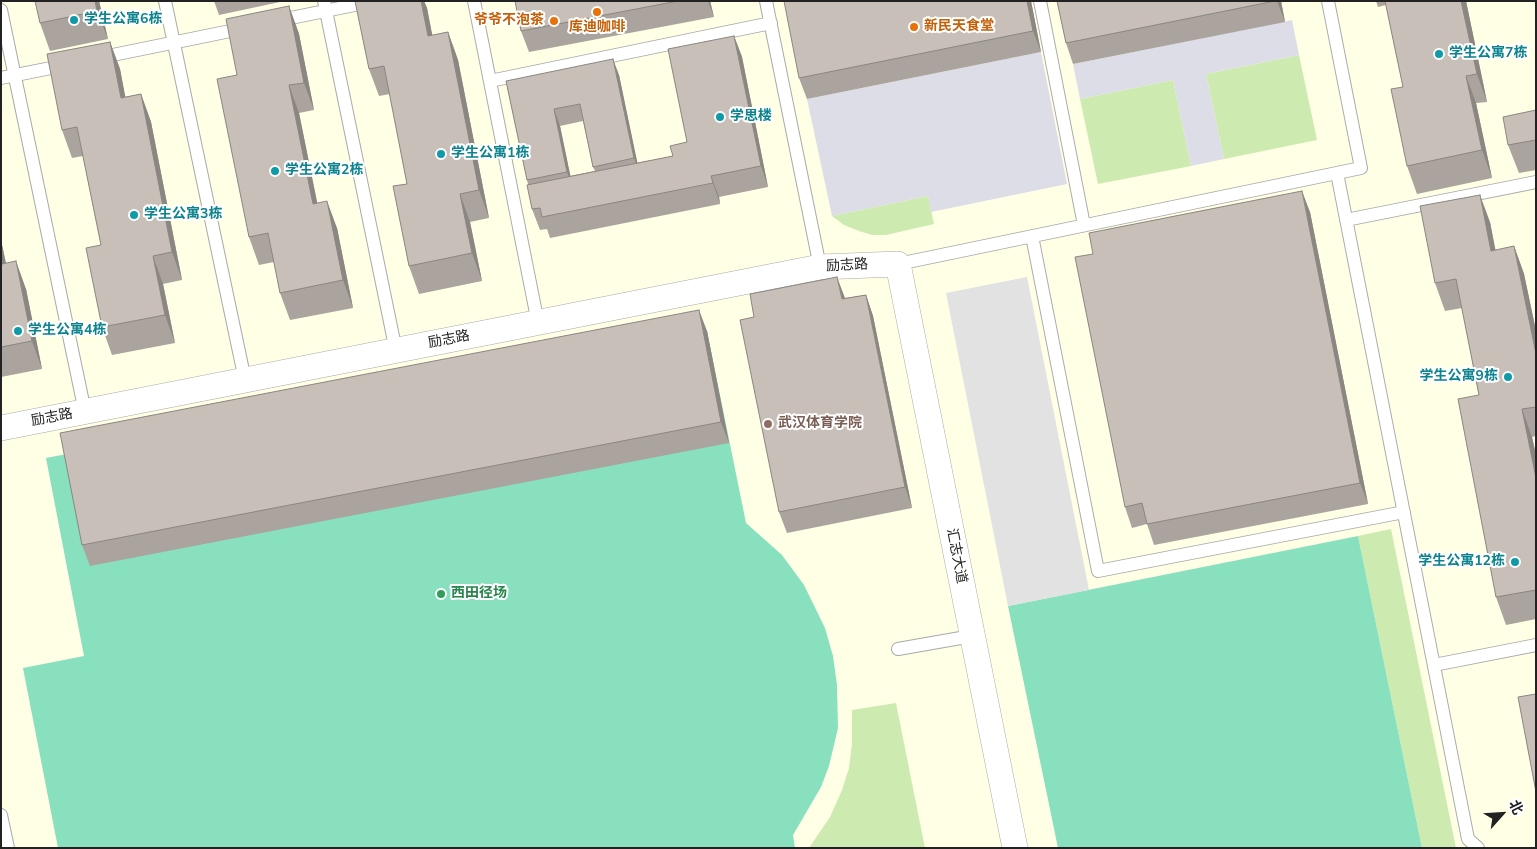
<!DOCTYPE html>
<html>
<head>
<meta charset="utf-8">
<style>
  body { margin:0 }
  #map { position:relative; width:1537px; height:849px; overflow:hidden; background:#f2efe9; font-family:"Nunito Sans","Noto Sans SC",sans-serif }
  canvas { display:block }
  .frame { position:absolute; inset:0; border:2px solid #222; pointer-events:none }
  .north { position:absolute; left:1477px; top:789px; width:50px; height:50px; -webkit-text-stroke:4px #fff; paint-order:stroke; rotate:64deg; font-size:14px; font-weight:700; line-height:20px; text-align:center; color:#222 }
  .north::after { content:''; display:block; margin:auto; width:18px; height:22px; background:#222; clip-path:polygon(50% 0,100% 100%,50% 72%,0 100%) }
</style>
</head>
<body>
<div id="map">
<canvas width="1537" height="849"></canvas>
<div class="frame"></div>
<div class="north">北</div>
</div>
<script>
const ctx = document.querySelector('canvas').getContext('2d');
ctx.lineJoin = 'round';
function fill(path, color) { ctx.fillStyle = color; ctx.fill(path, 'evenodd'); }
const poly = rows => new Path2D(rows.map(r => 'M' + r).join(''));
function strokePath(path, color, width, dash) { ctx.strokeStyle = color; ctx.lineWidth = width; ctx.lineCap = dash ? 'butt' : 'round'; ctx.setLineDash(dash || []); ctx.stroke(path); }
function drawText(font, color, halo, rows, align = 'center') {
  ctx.font = font + ' "Nunito Sans","Noto Sans SC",sans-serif'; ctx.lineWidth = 4; ctx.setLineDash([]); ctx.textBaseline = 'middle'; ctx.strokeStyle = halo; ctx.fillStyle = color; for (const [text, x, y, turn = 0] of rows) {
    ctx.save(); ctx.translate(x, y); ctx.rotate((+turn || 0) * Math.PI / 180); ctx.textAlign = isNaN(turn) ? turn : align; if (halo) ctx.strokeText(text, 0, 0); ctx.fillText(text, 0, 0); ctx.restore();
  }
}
const education = poly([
  [1,1,1536,1,1536,848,1,848]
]);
const grass = poly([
  [1299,55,1317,140,1224,159,1206,74],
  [1173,80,1191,166,1098,184,1080,99],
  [928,196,934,224,886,235,872,235,859,231,844,225,832,216],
  [1391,529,1456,848,1422,848,1358,536],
  [896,703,925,848,809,848,830,817,842,790,849,768,852,743,852,710]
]);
const pitch = poly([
  [707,331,746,523,782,555,804,585,825,628,833,656,837,685,838,728,829,766,821,787,793,835,795,848,58,848,23,668,84,656,46,458],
  [1358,536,1422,848,1058,848,1008,606]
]);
const parking = poly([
  [1027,277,1089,590,1008,606,946,293]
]);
const plaza = poly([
  [1292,20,1299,55,1206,74,1224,159,1191,166,1173,80,1080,99,1073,64],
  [1041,52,1067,184,931,212,928,196,832,216,807,99]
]);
const lane = poly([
  [165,1,245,380],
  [324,1,396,351],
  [474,1,538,323],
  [766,1,820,267],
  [1040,1,1084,225],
  [1,10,85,412],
  [276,21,374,1],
  [98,58,245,28],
  [1,78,66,65],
  [490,81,771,23],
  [1337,173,1468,839,1478,848],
  [1346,220,1536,182],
  [1032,236,1098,571,1404,512],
  [898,264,1361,168,1328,1],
  [898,649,972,636],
  [1434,665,1536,645],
  [1,815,8,848]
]);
const street = poly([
  [1,428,820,267,898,264,1015,848]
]);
const wall = poly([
  [35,1,99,1,108,39,50,51,40,23],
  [214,1,280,1,280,2,219,15],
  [355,1,424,1,427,8,432,36,448,32,458,60,489,218,470,222,482,281,419,294,409,266,407,184,390,94,379,96,369,69],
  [515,1,710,1,714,17,529,52,521,31],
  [1031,1,1041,52,807,99,799,78],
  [1057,1,1281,1,1285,22,1073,64,1066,43],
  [1376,1,1466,1,1487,102,1476,103,1492,178,1417,194,1407,166,1403,87,1386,5,1378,7],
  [289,6,299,34,314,110,299,113,317,203,337,228,353,308,290,320,280,293,274,262,259,265,249,237,237,75],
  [734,36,742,57,768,187,719,197,720,204,550,238,547,229,540,230,532,209,528,184,527,180,506,81,619,75,637,163,673,156,687,142],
  [583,121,593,167,595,171,570,176,560,126],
  [110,42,120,69,125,97,141,94,151,122,182,280,163,284,175,343,112,355,102,327,101,245,83,156,72,158,62,130],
  [1536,110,1536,170,1519,173,1508,145],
  [1310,212,1368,504,1154,545,1147,524,1132,528,1125,507],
  [1490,222,1495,250,1514,246,1524,274,1536,331,1536,436,1532,437,1536,455,1536,619,1506,625,1496,597,1479,395,1462,308,1445,311,1435,283],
  [1,240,6,264,26,289,42,369,1,377],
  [866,295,873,316,912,508,787,533,779,512,845,298],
  [707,331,729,443,90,566,82,545]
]);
const shadedWall = poly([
  [95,1,99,1,108,39,97,11],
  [421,1,424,1,427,8,438,64,428,36],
  [708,1,710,1,714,17],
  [1027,1,1031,1,1041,52,1033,31],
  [1277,1,1281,1,1285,22],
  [1461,1,1466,1,1487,102,1477,74],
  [289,6,299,34,314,110,304,83],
  [448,32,458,60,489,218,479,190],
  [734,36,742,57,768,187,761,166],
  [110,42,120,69,131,126,121,98],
  [613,59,619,75,640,175,634,158],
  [1466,76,1476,103,1492,178,1482,150],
  [289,85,299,113,323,231,313,204],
  [141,94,151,122,182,280,172,252],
  [554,109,560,126,573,188,567,172],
  [711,176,719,197,720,204,713,183],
  [1302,191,1310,212,1368,504,1360,483],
  [460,194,470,222,482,281,472,253],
  [1480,195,1490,222,1501,278,1491,251],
  [327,201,337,228,353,308,343,280],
  [1,240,12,292,1,263],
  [1514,246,1524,274,1536,331,1536,354],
  [153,256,163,284,175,343,165,315],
  [16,261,26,289,42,369,32,341],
  [837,277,845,298,850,320,842,299],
  [866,295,873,316,912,508,905,487],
  [699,310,707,331,729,443,721,422],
  [1522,409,1532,437,1536,455,1536,478]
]);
const building = poly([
  [35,1,95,1,97,11,40,23,35,1],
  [355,1,421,1,428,36,448,32,479,190,460,194,472,253,409,266,393,186,407,184,384,66,369,69,355,1],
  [515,1,678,1,521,31,515,1],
  [784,1,1027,1,1033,31,799,78,784,1],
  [1057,1,1275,1,1066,43,1057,1],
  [1385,1,1461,1,1477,74,1466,76,1482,150,1407,166,1391,89,1403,87,1385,1],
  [289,6,304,83,289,85,313,204,327,201,343,280,280,293,268,233,249,237,217,79,237,75,226,19,289,6],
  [734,36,761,166,711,176,713,183,542,217,540,208,532,209,527,185,673,156,670,146,687,142,668,49,734,36],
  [110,42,121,98,141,94,172,252,153,256,165,315,102,327,86,248,101,245,77,127,62,130,47,54,110,42],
  [613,59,634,158,593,167,580,104,554,109,567,172,527,180,506,81,613,59],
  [1536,110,1536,140,1508,145,1503,117,1536,110],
  [1302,191,1360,483,1147,524,1142,503,1125,507,1075,257,1093,254,1089,233,1302,191],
  [1480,195,1491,251,1514,246,1536,354,1536,407,1522,409,1536,478,1536,590,1496,597,1458,399,1479,395,1456,279,1435,283,1420,206,1480,195],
  [16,261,32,341,1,347,1,263,2,264,16,261],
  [837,277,842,299,866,295,905,487,779,512,740,320,754,317,750,294,837,277],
  [699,310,721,422,82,545,60,433,699,310],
  [1536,694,1536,792,1518,697,1536,694]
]);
const markers = [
  [597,12,5,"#e8710a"],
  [74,20,5,"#0f9aa8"],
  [554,21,5,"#e8710a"],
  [914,27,5,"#e8710a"],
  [1439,54,5,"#0f9aa8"],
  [720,117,5,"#0f9aa8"],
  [441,154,5,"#0f9aa8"],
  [275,171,5,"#0f9aa8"],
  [134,215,5,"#0f9aa8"],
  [18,331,5,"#0f9aa8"],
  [1508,377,5,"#0f9aa8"],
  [768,424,5,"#8d6e63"],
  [1515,562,5,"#0f9aa8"],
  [441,594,5,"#2e9e5b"]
];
const cultureNames = [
  ["学生公寓6栋",84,20],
  ["学生公寓7栋",1449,54],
  ["学思楼",730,117],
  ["学生公寓1栋",451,154],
  ["学生公寓2栋",285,171],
  ["学生公寓3栋",144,215],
  ["学生公寓4栋",28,331],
  ["学生公寓9栋",1498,377,"right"],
  ["学生公寓12栋",1505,562,"right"]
];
const foodNames = [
  ["爷爷不泡茶",544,21],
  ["新民天食堂",924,27,"left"],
  ["库迪咖啡",597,28,"center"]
];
const streetNames = [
  ["励志路",847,266,-3],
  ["励志路",449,340,-11],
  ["励志路",52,418,-11],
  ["汇志大道",956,556,79]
];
const educationNames = [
  ["武汉体育学院",778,424]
];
const leisureNames = [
  ["西田径场",451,594]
];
fill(education, '#ffffe5');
fill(grass, '#cdebb0');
fill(pitch, '#88e0be');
fill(parking, '#e2e2e2');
fill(plaza, '#dddde8');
strokePath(lane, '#a9a9a9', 14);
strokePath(street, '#a9a9a9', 26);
strokePath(lane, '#fff', 12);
strokePath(street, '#fff', 25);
fill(wall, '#aba49e');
fill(shadedWall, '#8b8681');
fill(building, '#c7bfb8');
strokePath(building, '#8b8681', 1);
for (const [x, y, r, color] of markers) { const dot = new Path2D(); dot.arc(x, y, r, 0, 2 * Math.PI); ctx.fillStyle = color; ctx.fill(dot); strokePath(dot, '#fff', 2); }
drawText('bold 14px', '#0d838f', '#fff', cultureNames, 'left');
drawText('bold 14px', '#c56008', '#fff', foodNames, 'right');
drawText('14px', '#222', '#fff', streetNames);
drawText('bold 14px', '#785e54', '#fff', educationNames, 'left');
drawText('bold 14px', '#27864d', '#fff', leisureNames, 'left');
</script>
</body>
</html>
